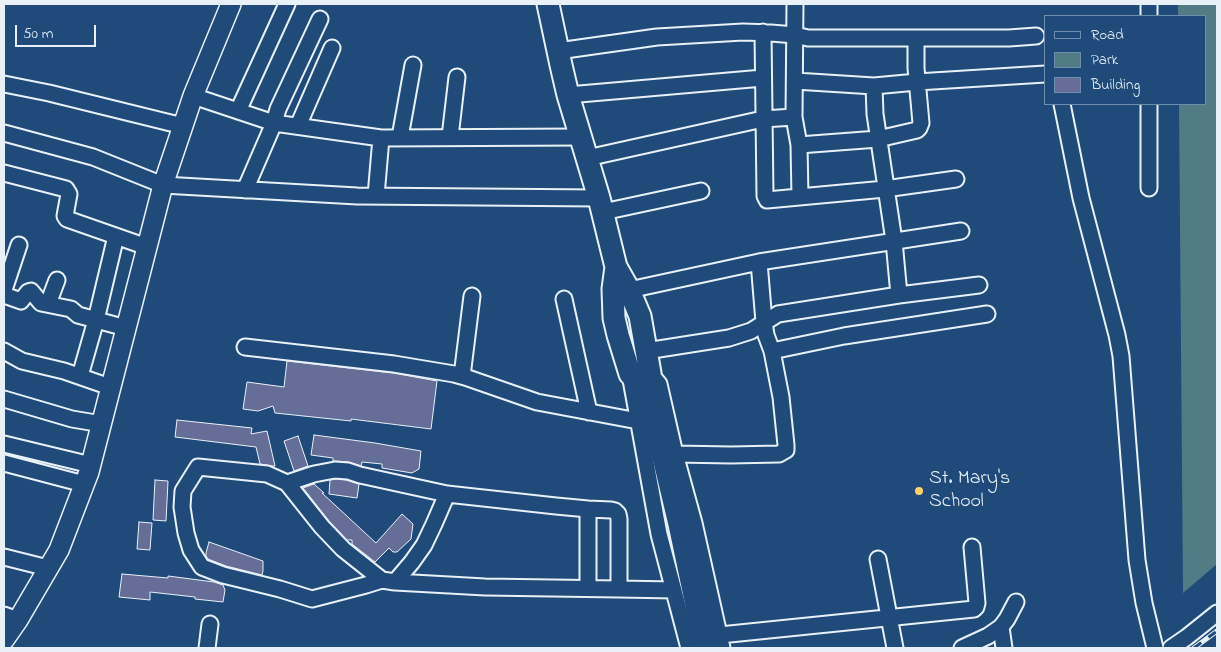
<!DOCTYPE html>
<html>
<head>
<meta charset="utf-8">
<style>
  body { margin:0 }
  #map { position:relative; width:1221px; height:652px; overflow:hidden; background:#1f4a7a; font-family:"Indie Flower",sans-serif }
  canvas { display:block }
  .frame { position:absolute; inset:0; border:5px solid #e8f1f8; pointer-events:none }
  .legend { position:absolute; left:1044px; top:15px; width:162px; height:90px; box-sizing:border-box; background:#1f4a7a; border:1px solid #6f8dac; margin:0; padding:6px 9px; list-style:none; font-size:15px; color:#e8f1f8 }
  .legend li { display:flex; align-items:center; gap:10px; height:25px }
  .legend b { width:25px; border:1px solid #6f8dac }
  .scale { position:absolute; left:15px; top:25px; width:81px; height:22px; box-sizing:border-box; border:2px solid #e8f1f8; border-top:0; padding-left:6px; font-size:15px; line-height:18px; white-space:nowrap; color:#e8f1f8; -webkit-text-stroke:4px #1f4a7a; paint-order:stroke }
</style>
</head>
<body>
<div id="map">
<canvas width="1221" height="652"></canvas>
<div class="frame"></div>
<ul class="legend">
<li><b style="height:6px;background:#1f4a7a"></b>Road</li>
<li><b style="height:14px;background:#517c85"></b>Park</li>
<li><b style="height:14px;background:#646e97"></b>Building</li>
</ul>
<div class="scale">50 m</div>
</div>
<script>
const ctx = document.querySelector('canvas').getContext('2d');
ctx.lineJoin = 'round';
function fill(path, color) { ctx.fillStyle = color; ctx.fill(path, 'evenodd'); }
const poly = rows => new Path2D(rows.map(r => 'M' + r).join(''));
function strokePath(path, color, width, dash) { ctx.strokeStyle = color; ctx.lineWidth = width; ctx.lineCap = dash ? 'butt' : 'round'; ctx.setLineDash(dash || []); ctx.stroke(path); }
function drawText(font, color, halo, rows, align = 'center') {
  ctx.font = font + ' "Indie Flower",sans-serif'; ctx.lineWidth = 4.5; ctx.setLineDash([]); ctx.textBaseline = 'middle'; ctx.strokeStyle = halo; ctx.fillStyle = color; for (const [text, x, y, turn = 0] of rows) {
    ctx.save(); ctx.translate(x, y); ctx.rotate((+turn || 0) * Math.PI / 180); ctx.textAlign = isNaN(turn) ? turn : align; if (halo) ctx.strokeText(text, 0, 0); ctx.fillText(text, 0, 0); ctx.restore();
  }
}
const green = poly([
  [1178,4,1217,4,1217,564,1183,593,1179,104,1205,104,1205,16,1178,16]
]);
const building = poly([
  [287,361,393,373,437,381,431,429,351,419,351,421,275,413,273,406,258,411,243,409,247,382,284,387,287,361],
  [177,420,252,428,251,434,267,431,275,466,272,466,260,464,256,447,175,437,177,420],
  [314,435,375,443,421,451,419,469,412,473,382,468,382,464,362,462,361,466,349,462,333,461,333,458,311,455,314,435],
  [298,436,308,466,294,471,284,441,298,436],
  [336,479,346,480,359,484,357,498,329,494,330,480,336,479],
  [155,480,168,481,166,521,153,520,155,480],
  [314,484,324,493,322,493,376,543,402,514,413,524,411,539,397,552,393,552,389,548,375,562,352,544,352,540,347,540,329,521,303,488,314,484],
  [139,522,152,523,150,550,137,549,139,522],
  [209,542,263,561,263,571,262,575,226,566,208,559,206,556,206,553,209,542],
  [122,574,168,578,168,576,214,582,223,585,225,590,223,602,195,599,195,597,150,592,150,600,119,597,122,574]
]);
const minor = poly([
  [795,4,794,117,799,145,800,197],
  [1149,4,1149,16],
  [763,32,765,196,767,200,885,189,956,179],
  [558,51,657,37,743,32,771,33,795,35,808,38,1009,38,1036,36],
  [795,81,874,86,917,82,1045,74],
  [4,84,49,93,183,126],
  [874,86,875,114,894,241,899,295],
  [568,95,763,78],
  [193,96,274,123,381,138,581,137],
  [1062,104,1081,198,1117,335,1121,356,1137,560,1144,603,1155,648],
  [238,111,287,4],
  [298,126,332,48],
  [4,133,93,157,163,185,357,196,599,198],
  [400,137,413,65],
  [450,137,457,77],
  [799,145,878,139,917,130,919,128,921,123,916,68,916,39],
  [587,158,763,119,794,117],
  [4,173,66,189,69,194,65,216,67,219,147,247],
  [1149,188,1149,104],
  [245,190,274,123,278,109,320,19],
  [376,196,381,138],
  [603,212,701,191],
  [4,290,19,245],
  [629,290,759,262,961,231],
  [4,295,21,301,28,292,31,291,41,303,71,309,78,315,126,328],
  [564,299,589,412],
  [48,304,57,280],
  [245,347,394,364,454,374,465,377,537,402,638,421],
  [4,351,22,361,64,371,110,387],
  [646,351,729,338,751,331,778,314,899,295,979,285],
  [772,351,844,336,987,314],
  [650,373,659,384,675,454,694,523,722,648],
  [630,374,659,534,689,648],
  [80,376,96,320,116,236],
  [462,376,472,296],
  [4,399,72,419,102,424],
  [4,444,91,465],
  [675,454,731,455,779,454,786,450,786,445,781,397,772,351,766,335,764,322,759,262],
  [4,463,84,484],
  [287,483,322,527,343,549,382,580],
  [4,557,48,568],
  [878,559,895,648],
  [395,582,412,562,424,545,434,524,447,494],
  [588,588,588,509],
  [619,589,619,519,618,514,615,511,611,510,588,509,556,506,447,494,360,475,348,471,335,470,314,474,287,483,267,474,198,467,183,491,182,507,186,533,191,550,202,567,223,575,280,589,312,599,366,585,382,580,395,582,485,587,619,589,674,590],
  [4,615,18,620],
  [1001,627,1004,648],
  [720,635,974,609,976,607,977,603,972,547],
  [207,648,210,624],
  [962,648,988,636,1001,627,1007,619,1016,602],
  [1171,648,1187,637,1217,613]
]);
const major = poly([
  [4,640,18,620,59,550,89,472,163,185,193,96,231,4]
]);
const highway = poly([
  [548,4,561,65,568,95,599,198,616,267,629,290,640,316,650,373,647,390,679,524,705,648],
  [616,267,613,289,614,318,618,335,630,374,647,390]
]);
const rail = poly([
  [1194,648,1217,631]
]);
const markers = [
  [919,491,5,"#ffd166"]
];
const poiNames = [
  ["St. Mary's",929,480],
  ["School",929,503]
];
fill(green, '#517c85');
fill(building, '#646e97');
strokePath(building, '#e8f1f8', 1);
strokePath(minor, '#e8f1f8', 19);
strokePath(major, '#e8f1f8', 22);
strokePath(highway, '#e8f1f8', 25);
strokePath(minor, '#1f4a7a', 15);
strokePath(major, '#1f4a7a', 19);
strokePath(highway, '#1f4a7a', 21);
strokePath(rail, '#e8f1f8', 5);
strokePath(rail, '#1f4a7a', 3, [9]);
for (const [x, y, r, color] of markers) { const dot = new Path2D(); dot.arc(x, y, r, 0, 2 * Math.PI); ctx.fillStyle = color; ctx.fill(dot); strokePath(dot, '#1f4a7a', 2); }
drawText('20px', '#e8f1f8', '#1f4a7a', poiNames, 'left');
</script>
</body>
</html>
